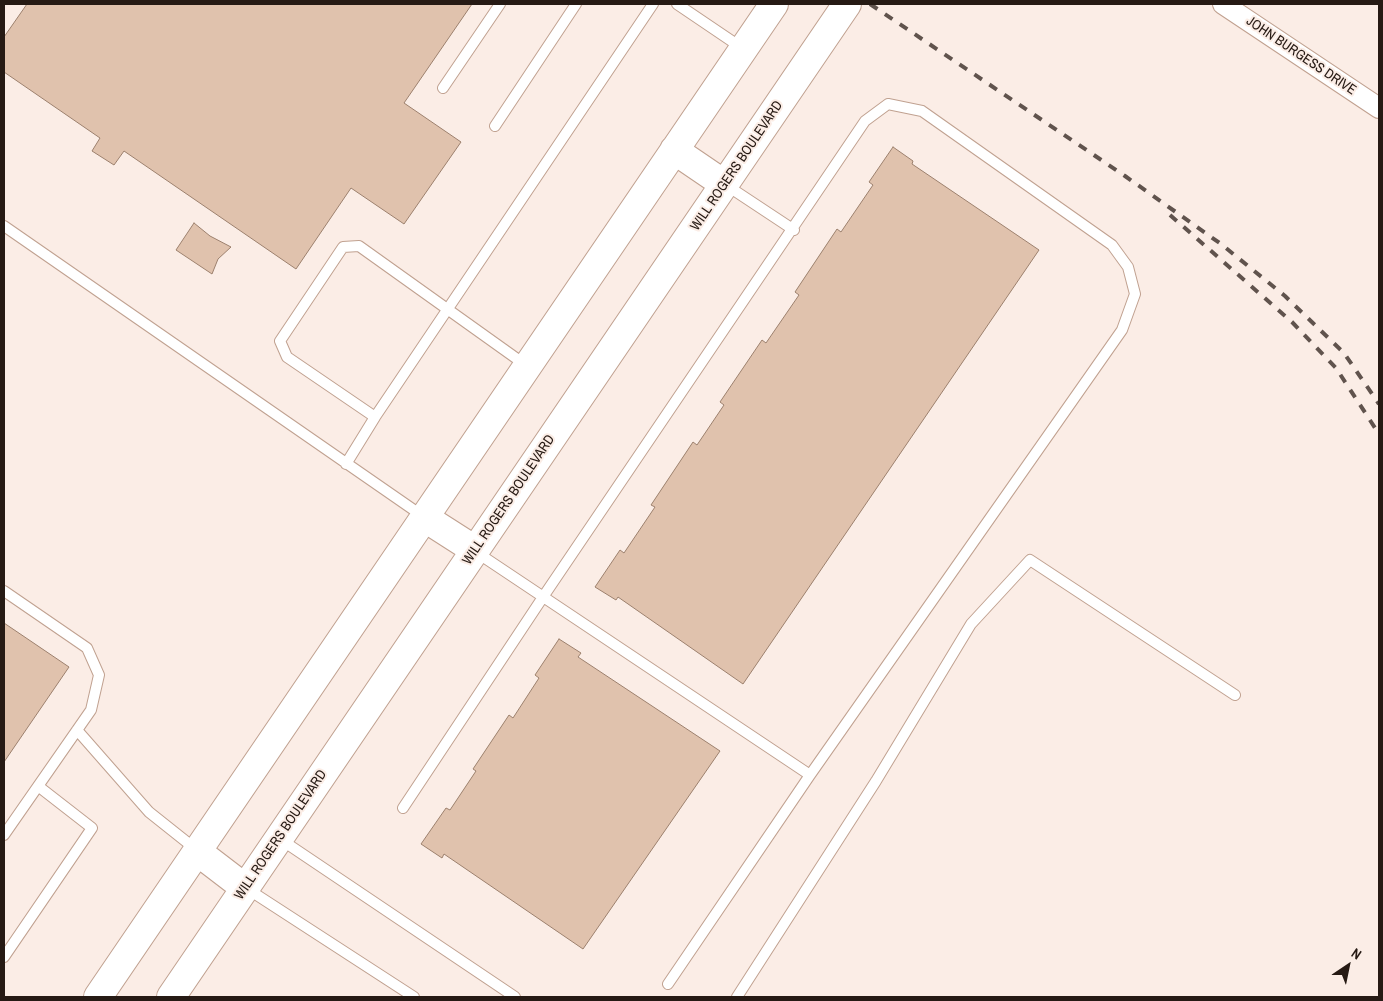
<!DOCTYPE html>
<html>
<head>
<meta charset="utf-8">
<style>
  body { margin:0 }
  #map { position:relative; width:1383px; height:1001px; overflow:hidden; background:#fbede6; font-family:"Archivo Narrow",sans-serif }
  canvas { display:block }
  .frame { position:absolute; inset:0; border:5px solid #261a14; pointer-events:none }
  .north { position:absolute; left:1323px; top:941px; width:50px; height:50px; -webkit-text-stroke:4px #fbede6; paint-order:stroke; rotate:34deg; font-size:14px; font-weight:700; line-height:20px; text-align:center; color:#261a14 }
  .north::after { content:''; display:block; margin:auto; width:18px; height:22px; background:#261a14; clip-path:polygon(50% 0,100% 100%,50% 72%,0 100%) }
</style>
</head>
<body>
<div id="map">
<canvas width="1383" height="1001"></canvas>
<div class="frame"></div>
<div class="north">N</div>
</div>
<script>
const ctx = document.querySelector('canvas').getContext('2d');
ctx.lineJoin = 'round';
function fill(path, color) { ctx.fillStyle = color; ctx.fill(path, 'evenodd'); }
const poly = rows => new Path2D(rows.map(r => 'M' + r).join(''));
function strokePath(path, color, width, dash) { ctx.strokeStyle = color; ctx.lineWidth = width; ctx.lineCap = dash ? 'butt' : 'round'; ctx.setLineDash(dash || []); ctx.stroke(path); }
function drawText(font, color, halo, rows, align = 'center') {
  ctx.font = font + ' "Archivo Narrow",sans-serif'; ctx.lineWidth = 4; ctx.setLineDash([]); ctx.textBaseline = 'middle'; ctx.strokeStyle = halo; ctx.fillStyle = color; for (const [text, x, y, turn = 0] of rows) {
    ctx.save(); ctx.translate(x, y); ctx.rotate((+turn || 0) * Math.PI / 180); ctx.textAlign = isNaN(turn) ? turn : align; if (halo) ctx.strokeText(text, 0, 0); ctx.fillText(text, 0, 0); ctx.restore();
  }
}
const building = poly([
  [27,4,472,4,404,103,461,142,404,224,351,188,296,269,124,151,114,165,92,151,100,138,4,72,4,37,27,4],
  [893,147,913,161,912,164,1039,250,743,684,618,597,616,600,595,587,620,550,624,553,655,507,651,505,693,442,697,445,724,405,720,402,762,340,766,343,799,295,795,292,837,229,841,232,873,185,869,182,893,147],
  [194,223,210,236,231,247,218,259,212,274,176,250,194,223],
  [4,623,69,667,4,762,4,623],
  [559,639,581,653,578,657,720,751,583,949,444,854,442,858,421,844,446,808,450,810,476,771,473,769,509,715,513,718,539,678,535,675,559,639]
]);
const lane = poly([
  [677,4,742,48],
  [443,88,500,4],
  [495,126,576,4],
  [726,185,794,230],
  [4,226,424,517],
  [375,417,653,4],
  [346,464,375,417,287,357,280,341,343,247,359,246,527,366],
  [476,552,810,775],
  [4,591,87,648,99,675,91,710,4,835],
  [77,730,149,812,198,851],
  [403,808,543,597,865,121,888,104,922,111,1112,245,1128,267,1135,294,1122,330,810,775,668,984],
  [280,839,515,997],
  [246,888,414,997],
  [4,957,92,828,38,786],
  [737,997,876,781,971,624,1030,560,1235,695]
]);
const street = poly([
  [1223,4,1379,108]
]);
const secondary = poly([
  [674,150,724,184],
  [425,518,475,550],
  [198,852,245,888],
  [98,997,774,4],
  [171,997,847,4]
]);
const rail = poly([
  [870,4,1125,176,1221,244,1285,296,1344,353,1379,404],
  [1170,215,1292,322,1336,368,1379,434]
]);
const streetNames = [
  ["JOHN BURGESS DRIVE",1301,56,34],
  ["WILL ROGERS BOULEVARD",737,166,-56],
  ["WILL ROGERS BOULEVARD",509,500,-56],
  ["WILL ROGERS BOULEVARD",281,835,-56]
];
fill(building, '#e0c2ad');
strokePath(building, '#9c806d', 1);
strokePath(lane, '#c0a190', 12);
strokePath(street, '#c0a190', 22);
strokePath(secondary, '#c0a190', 30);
strokePath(lane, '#fff', 10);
strokePath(street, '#fff', 20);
strokePath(secondary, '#fff', 28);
strokePath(rail, '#60534d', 4, [9, 9]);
drawText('14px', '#261a14', '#fbede6', streetNames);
</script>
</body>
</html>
